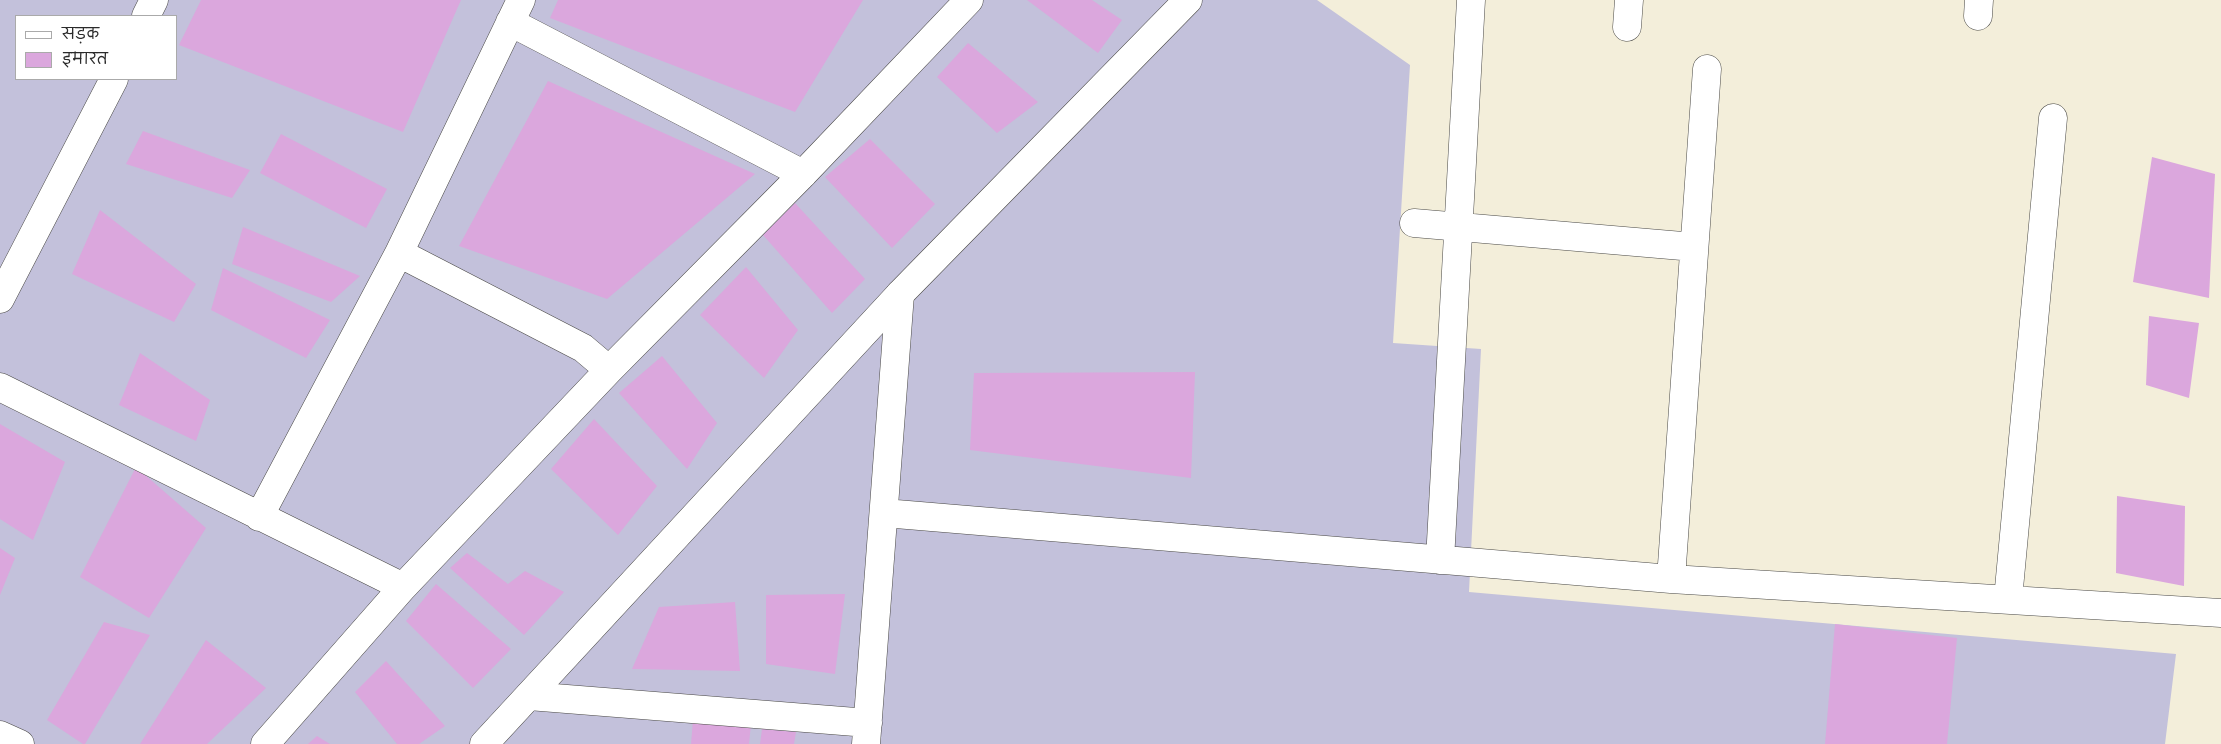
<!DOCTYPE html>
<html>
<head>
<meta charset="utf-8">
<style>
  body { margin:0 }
  #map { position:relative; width:2221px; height:744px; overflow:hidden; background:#f3eeda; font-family:"Playpen Sans","Playpen Sans Deva",sans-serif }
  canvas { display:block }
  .legend { position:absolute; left:15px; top:15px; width:162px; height:65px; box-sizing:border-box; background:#fff; border:1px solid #aaa; margin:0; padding:6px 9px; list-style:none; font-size:15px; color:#2b2b2b }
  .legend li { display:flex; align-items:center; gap:10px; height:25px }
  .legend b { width:25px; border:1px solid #aaa }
</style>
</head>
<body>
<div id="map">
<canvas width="2221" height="744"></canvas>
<ul class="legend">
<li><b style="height:6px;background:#fff"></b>सड़क</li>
<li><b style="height:14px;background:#dba7dd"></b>इमारत</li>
</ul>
</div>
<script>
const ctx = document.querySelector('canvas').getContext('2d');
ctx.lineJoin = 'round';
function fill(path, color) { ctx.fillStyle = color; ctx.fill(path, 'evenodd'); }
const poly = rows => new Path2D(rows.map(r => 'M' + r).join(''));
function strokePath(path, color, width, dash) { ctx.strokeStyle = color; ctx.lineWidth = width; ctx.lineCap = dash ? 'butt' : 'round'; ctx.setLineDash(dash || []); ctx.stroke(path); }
const industrial = poly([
  [0,0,1317,0,1410,65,1393,343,1481,349,1469,592,2176,654,2165,744,0,744],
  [16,16,176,16,176,79,16,79]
]);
const building = poly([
  [201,0,461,0,403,132,179,45],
  [558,0,863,0,795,112,550,18],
  [1027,0,1092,0,1122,20,1098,53],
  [968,43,1038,102,997,133,937,77],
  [548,81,755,174,607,299,459,246],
  [143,131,250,170,232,198,126,164],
  [281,134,387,189,366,228,260,173],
  [870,139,935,204,892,248,825,177],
  [2152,157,2215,174,2209,298,2133,282],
  [795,203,865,279,832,313,763,235],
  [100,210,196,284,174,322,72,274],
  [243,227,360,276,331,302,232,264],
  [746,267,798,330,764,378,700,315],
  [223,268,330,320,306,358,211,310],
  [2149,316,2199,323,2189,398,2146,385],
  [140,353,210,400,196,441,119,405],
  [662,356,717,423,687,469,619,393],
  [1195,372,1191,478,970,450,974,373],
  [594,419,657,486,618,535,551,469],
  [0,424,65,462,33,540,0,519],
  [136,467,206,528,149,618,80,577],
  [2117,496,2185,506,2184,586,2116,573],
  [0,548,15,558,0,595],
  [467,553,508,584,525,571,564,592,524,635,450,568],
  [436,584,511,649,473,688,406,621],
  [845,594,835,674,766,664,766,595],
  [735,602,740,671,632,669,659,607],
  [104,622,150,635,85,744,83,744,47,720],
  [1835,624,1957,638,1947,744,1825,744],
  [206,640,266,688,207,744,140,744],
  [386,661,445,726,419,744,397,744,355,692],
  [693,720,751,724,749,744,691,744],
  [762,729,796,732,794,744,760,744],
  [317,736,330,744,308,744]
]);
const minor = poly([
  [146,16,154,0],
  [1978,16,1979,0],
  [510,22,803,174],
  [1627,27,1629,0],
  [1414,223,1694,247],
  [399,253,583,348,609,370],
  [0,299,114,79],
  [0,387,403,587],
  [884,513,1671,579,2221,613],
  [259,517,399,253,521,0],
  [1440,560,1471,0],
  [1671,579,1707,69],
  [2008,599,2053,118],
  [529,696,868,723],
  [0,735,20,744],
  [265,744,403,587,609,370,803,174,969,0],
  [866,744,900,294]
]);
const tertiary = poly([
  [484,744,900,294,1188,0]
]);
fill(industrial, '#c3c1db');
fill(building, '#dba7dd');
strokePath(minor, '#494845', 29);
strokePath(tertiary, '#494845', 29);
strokePath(minor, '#fff', 28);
strokePath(tertiary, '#fff', 28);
</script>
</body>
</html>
